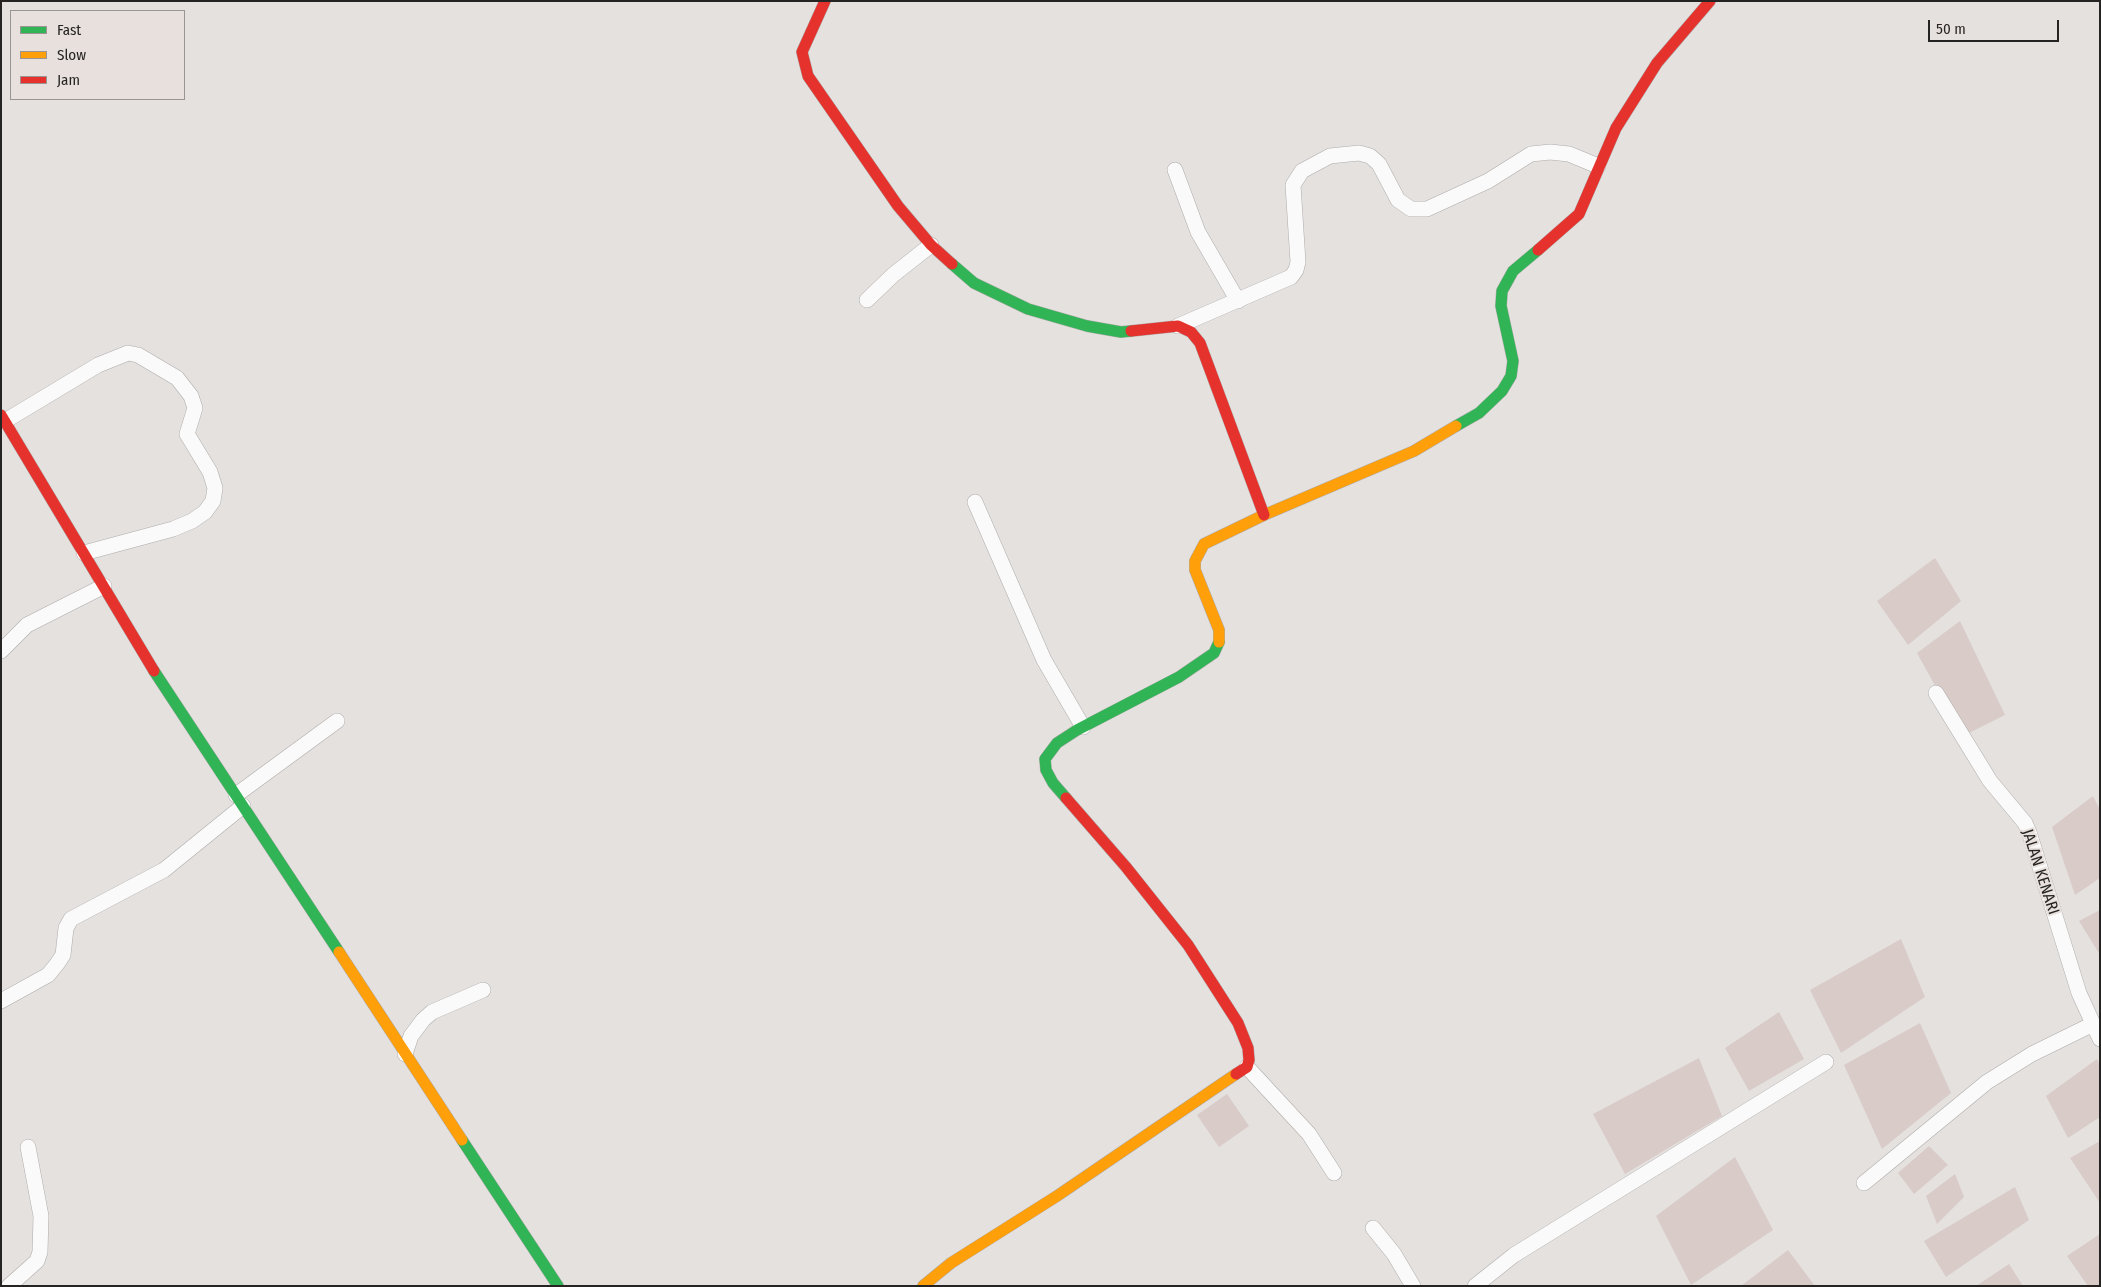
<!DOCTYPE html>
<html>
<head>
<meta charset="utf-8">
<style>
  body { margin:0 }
  #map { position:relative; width:2101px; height:1287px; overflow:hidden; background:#e4e1df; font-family:"Fira Sans Condensed",sans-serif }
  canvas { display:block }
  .frame { position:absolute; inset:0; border:2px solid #262422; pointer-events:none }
  .legend { position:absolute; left:10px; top:10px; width:175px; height:90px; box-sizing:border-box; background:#e7e0dc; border:1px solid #9a9592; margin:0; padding:6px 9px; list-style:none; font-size:15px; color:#262422 }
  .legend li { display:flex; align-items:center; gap:10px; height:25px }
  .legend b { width:25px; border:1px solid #9a9592 }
  .scale { position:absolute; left:1928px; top:20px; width:131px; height:22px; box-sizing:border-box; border:2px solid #262422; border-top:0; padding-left:6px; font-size:15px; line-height:18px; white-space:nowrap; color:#262422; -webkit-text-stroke:4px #e7e0dc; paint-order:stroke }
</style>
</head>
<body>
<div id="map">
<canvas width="2101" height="1287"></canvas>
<div class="frame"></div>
<ul class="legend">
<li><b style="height:6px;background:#30b455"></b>Fast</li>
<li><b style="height:6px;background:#ff9f0a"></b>Slow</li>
<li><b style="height:6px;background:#e5322d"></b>Jam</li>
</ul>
<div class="scale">50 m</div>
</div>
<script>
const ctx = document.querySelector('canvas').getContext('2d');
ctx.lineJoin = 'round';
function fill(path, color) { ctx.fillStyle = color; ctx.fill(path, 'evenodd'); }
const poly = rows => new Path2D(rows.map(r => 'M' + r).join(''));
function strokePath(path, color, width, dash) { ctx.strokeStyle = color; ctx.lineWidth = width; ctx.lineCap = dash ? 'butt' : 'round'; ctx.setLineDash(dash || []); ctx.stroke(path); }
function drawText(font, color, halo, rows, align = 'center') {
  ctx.font = font + ' "Fira Sans Condensed",sans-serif'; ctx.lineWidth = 4; ctx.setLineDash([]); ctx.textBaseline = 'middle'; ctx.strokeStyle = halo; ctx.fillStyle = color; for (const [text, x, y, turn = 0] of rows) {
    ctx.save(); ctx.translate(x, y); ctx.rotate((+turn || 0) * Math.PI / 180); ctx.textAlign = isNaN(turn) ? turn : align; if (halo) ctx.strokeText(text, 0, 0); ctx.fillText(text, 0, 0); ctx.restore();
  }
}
const building = poly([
  [1935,558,1961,601,1908,645,1877,601],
  [1960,621,2005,715,1963,736,1917,653],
  [2093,796,2100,810,2100,878,2075,895,2052,827],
  [2100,910,2100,955,2079,921],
  [1901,939,1925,997,1841,1053,1810,990],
  [1779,1012,1804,1059,1749,1091,1725,1048],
  [1920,1023,1951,1093,1882,1149,1844,1065],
  [1699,1058,1722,1116,1625,1174,1593,1114],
  [2097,1059,2100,1065,2100,1117,2068,1138,2046,1096],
  [1227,1094,1249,1126,1219,1147,1197,1115],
  [2100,1141,2100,1203,2070,1158],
  [1929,1146,1948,1165,1914,1194,1898,1173],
  [1735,1157,1773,1230,1691,1285,1656,1216],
  [1955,1174,1964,1197,1937,1224,1926,1196],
  [2015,1187,2029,1220,1946,1277,1924,1241],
  [2100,1234,2100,1286,2088,1286,2067,1256],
  [1788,1250,1815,1286,1741,1286],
  [2009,1264,2023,1286,1976,1286]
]);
const street = poly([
  [1175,170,1198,232,1238,301],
  [867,300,893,275,931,245],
  [1178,326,1291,277,1296,270,1298,262,1293,185,1302,171,1330,156,1359,153,1370,156,1379,164,1398,200,1411,209,1427,209,1488,181,1531,154,1550,152,1569,154,1598,166],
  [5,421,98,365,128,353,138,355,177,378,191,396,195,408,187,434,210,472,215,488,213,501,205,512,192,521,173,529,84,553],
  [975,502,1044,660,1083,727],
  [1,651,27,625,104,586],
  [1936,693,1990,781,2025,823,2029,832,2079,993,2100,1039],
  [236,795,337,721],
  [1,1001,48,975,57,964,63,955,66,928,71,919,164,870,243,806],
  [405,1054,411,1036,423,1020,432,1012,483,990],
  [1247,1067,1309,1134,1334,1173],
  [1864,1183,1987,1082,2032,1054,2091,1025],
  [1373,1228,1394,1254,1413,1286],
  [9,1286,37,1261,40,1252,41,1216,28,1147],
  [1475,1286,1514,1255,1826,1062]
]);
const fast = poly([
  [952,264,974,283,1028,309,1087,326,1121,332,1131,331],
  [1456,426,1479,413,1502,391,1511,376,1513,361,1501,306,1502,291,1513,271,1538,250],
  [154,671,339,952],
  [1066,798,1053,783,1046,770,1045,759,1057,743,1077,730,1179,677,1214,653,1219,642],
  [462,1140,558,1286]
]);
const slow = poly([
  [1219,642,1219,630,1195,570,1195,561,1204,544,1264,515,1414,451,1456,426],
  [339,952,462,1140],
  [923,1286,951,1263,1057,1196,1236,1074]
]);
const jam = poly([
  [825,1,802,52,808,76,898,206,931,245,952,264],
  [1538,250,1579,214,1616,128,1657,63,1710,1],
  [1131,331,1178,326,1191,332,1200,343,1264,515],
  [1,415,154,671],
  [1066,798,1126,867,1188,945,1238,1023,1248,1048,1249,1060,1247,1067,1236,1074]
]);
const streetNames = [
  ["JALAN KENARI",2040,872,72]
];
fill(building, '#d9cbc8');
strokePath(street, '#aeabaa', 16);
strokePath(fast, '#aeabaa', 12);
strokePath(slow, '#aeabaa', 12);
strokePath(jam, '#aeabaa', 12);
strokePath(street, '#fbfafa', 15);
strokePath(fast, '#30b455', 11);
strokePath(slow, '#ff9f0a', 11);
strokePath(jam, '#e5322d', 11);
drawText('16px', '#262422', '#e7e0dc', streetNames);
</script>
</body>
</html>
